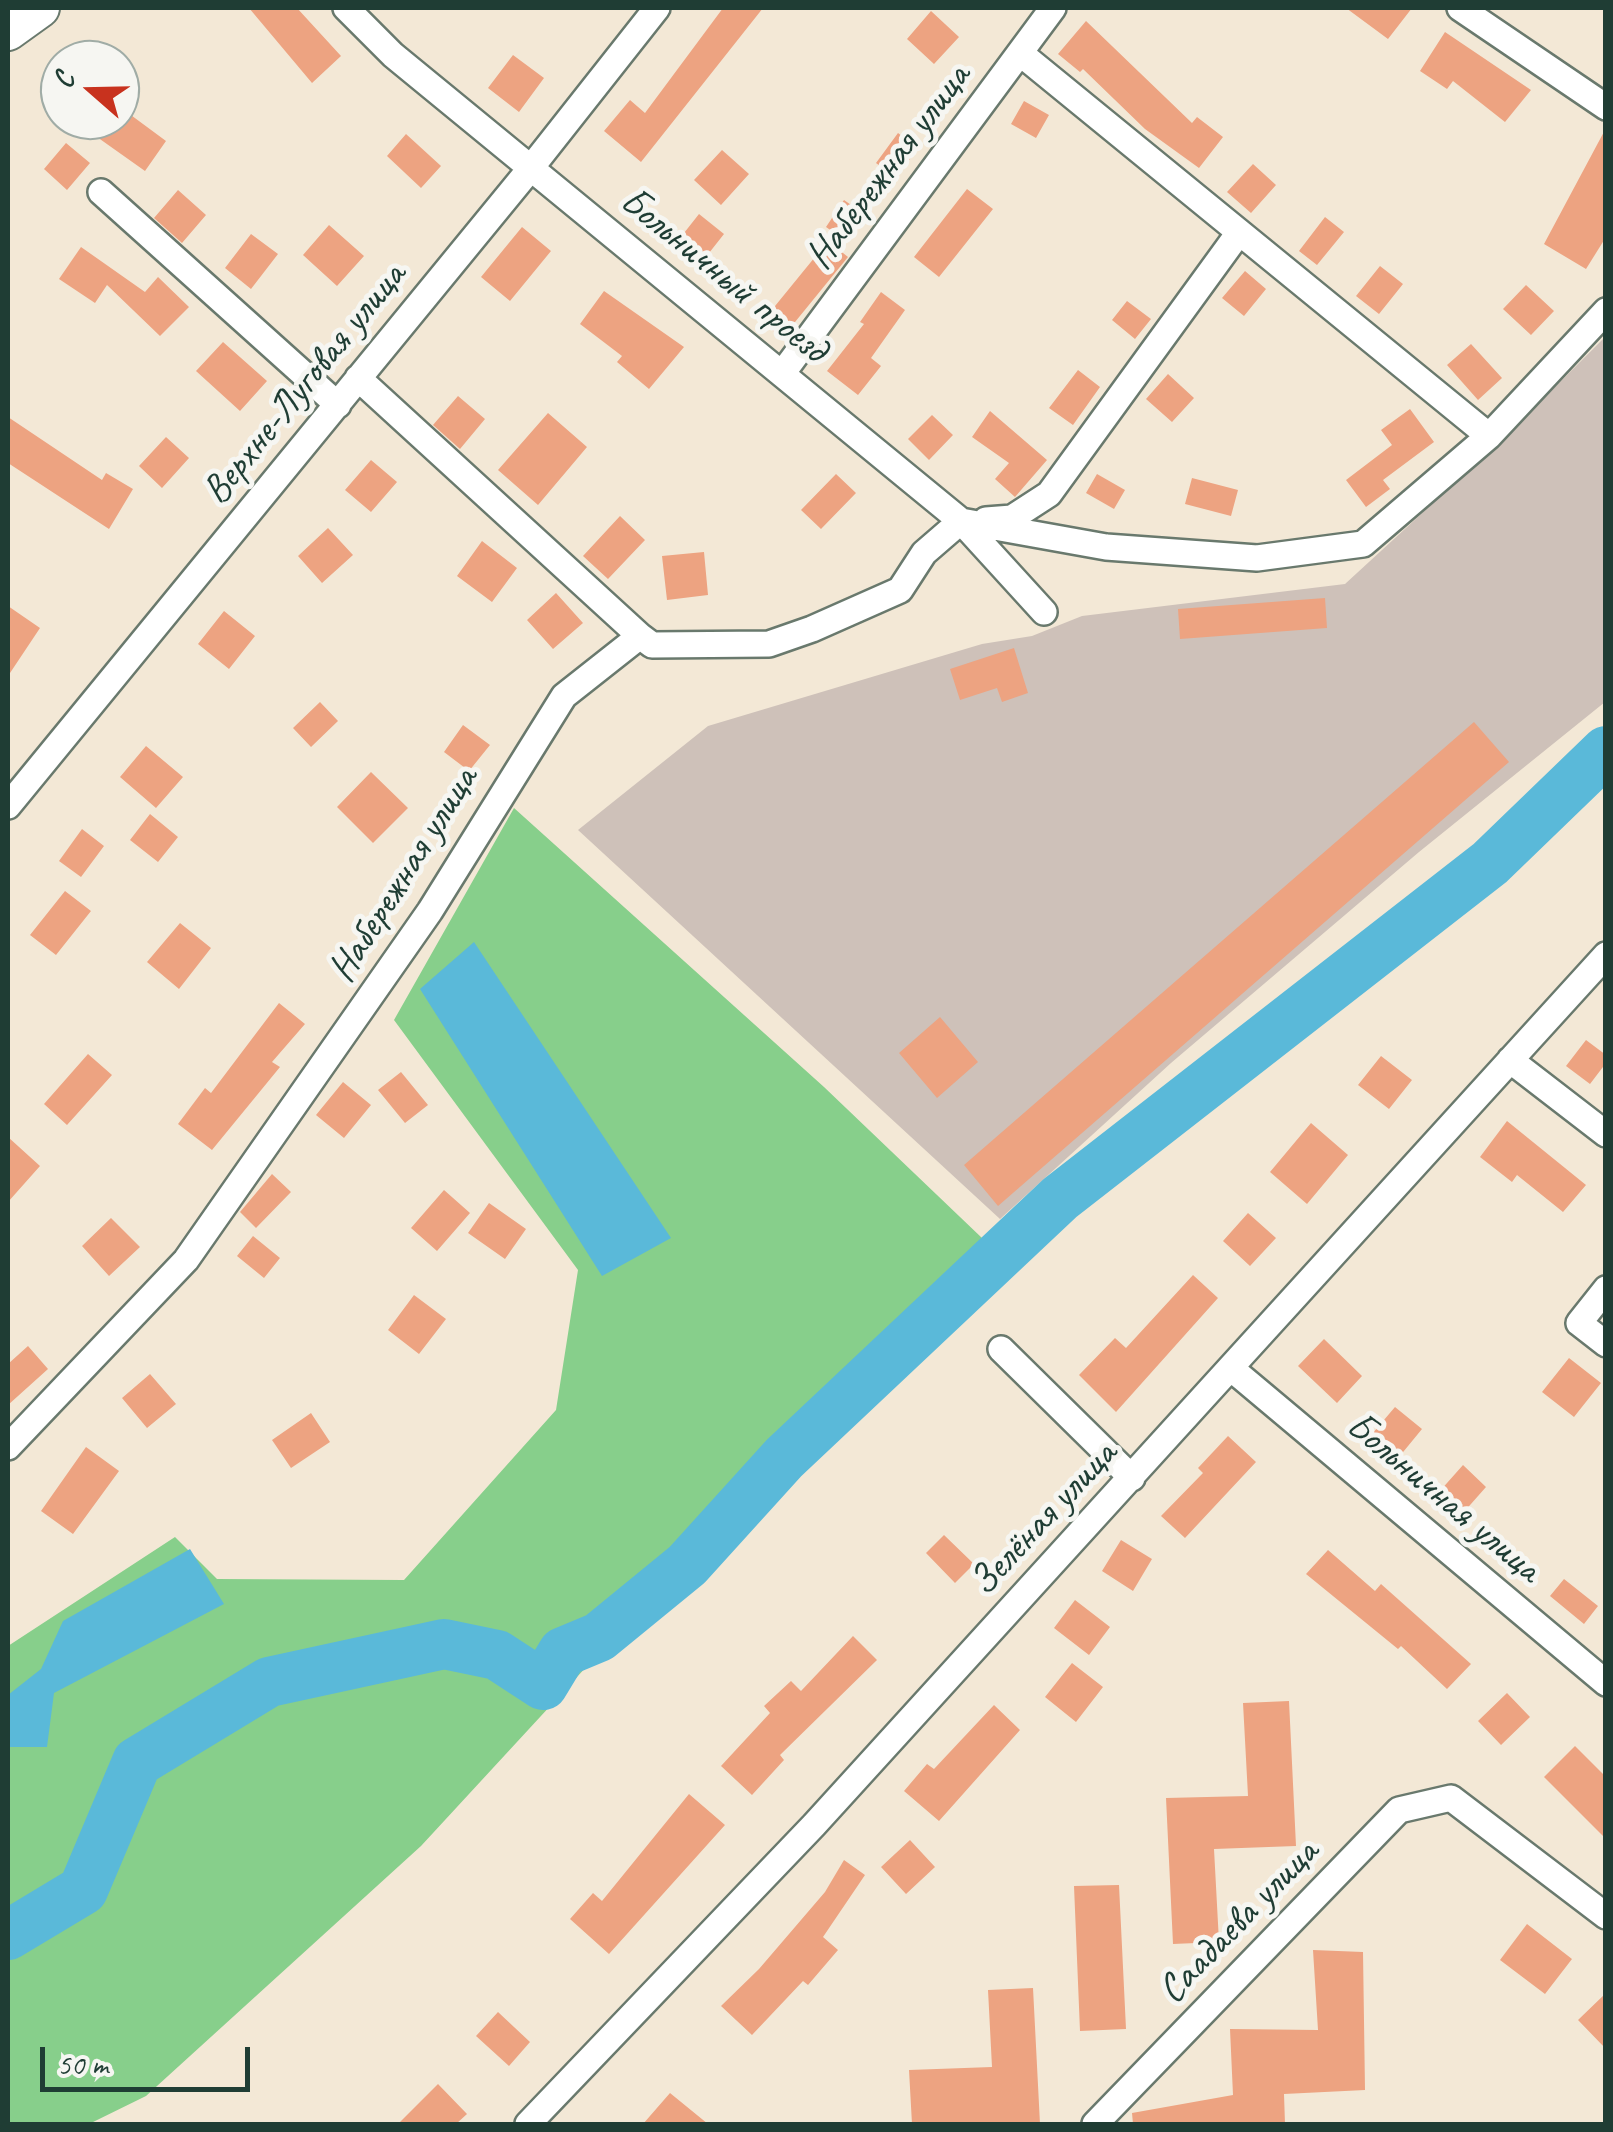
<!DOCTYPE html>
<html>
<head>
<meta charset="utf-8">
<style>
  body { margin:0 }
  #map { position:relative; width:1613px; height:2132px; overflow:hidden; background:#f3e8d6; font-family:Caveat,sans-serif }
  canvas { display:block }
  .frame { position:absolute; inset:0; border:10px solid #1f3d34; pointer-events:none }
  .north { position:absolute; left:40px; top:40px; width:100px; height:100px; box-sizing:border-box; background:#f6f6f2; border:2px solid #a0aca6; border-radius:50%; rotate:290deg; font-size:28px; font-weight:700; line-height:40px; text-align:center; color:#1f3d34 }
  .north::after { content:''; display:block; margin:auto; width:35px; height:45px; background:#c8321e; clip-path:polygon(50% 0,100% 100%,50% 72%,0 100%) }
  .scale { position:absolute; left:40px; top:2047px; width:210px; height:45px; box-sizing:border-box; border:5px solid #1f3d34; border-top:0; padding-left:12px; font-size:30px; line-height:35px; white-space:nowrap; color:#1f3d34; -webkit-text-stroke:8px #f6f6f2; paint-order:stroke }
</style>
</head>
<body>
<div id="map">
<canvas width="1613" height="2132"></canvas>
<div class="frame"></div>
<div class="north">С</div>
<div class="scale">50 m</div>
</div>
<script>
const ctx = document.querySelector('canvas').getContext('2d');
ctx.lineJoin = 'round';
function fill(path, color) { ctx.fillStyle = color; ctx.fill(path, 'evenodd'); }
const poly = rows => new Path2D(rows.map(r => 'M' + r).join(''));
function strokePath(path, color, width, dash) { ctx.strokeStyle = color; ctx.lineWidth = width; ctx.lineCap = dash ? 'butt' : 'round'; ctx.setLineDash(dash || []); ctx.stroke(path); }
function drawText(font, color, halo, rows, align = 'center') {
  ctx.font = font + ' Caveat,sans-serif'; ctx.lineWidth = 10; ctx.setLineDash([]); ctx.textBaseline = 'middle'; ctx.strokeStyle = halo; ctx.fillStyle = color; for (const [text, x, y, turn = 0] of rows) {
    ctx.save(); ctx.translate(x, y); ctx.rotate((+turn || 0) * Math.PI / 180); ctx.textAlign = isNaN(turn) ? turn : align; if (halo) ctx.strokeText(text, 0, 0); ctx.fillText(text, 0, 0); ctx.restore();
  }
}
const industrial = poly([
  [1605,337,1605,702,1419,852,1171,1063,1000,1219,578,830,708,726,982,644,1032,636,1082,616,1345,584,1505,437]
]);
const green = poly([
  [514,808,824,1087,982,1238,421,1846,146,2096,89,2124,8,2124,8,1646,175,1537,217,1579,404,1580,556,1410,578,1270,394,1020]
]);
const water = poly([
  [474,942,671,1238,602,1276,420,989],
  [190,1549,224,1604,54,1693,47,1747,8,1747,8,1695,41,1669,63,1621]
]);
const river = poly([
  [8,1935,83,1890,137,1762,269,1682,444,1644,497,1655,543,1685,563,1652,599,1637,687,1565,784,1458,1060,1198,1490,863,1606,751]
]);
const building = poly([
  [249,8,297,8,341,56,312,83],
  [723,8,763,8,641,162,604,131,630,100,645,113],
  [1346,8,1412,8,1388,39],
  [931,11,959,37,934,64,907,39],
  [1086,21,1192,123,1197,117,1223,137,1199,168,1145,129,1083,69,1080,72,1058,54],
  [1445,32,1531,90,1505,122,1453,81,1447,89,1420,71],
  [513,55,544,78,519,112,488,88],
  [1024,101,1049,115,1036,138,1011,124],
  [120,107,166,141,145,171,97,137,109,120,120,120],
  [1606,128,1606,237,1586,269,1544,244],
  [898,133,918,148,896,178,876,163],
  [406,134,441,166,421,188,387,156],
  [66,143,90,163,67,190,44,169],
  [722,150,749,174,721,205,694,180],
  [1253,164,1276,185,1251,213,1227,192],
  [967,189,993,209,939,277,914,257],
  [178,190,206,215,182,243,154,218],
  [844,200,864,214,846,241,826,227],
  [699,214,724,234,698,267,673,247],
  [1325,217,1344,232,1317,265,1299,251],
  [329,225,364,256,337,286,303,255],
  [522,227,551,251,510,301,481,277],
  [251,234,278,254,251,289,225,268],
  [828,241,848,257,782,338,762,322],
  [81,247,145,292,158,277,189,307,160,336,107,285,95,303,59,279],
  [1380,266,1403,284,1379,314,1356,296],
  [1245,271,1266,289,1244,316,1222,298],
  [1526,285,1554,311,1531,335,1503,309],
  [604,291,684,347,649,389,617,362,622,356,580,324],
  [881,292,905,310,871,358,881,366,858,395,827,371,864,324,860,322],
  [1127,301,1151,319,1135,339,1112,320],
  [223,342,267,381,240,411,196,371],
  [1471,344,1502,378,1478,400,1447,365],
  [1078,370,1100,387,1073,425,1049,408],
  [1168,374,1194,398,1172,422,1146,399],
  [458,396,485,419,460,449,433,425],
  [1410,409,1434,442,1383,480,1390,489,1366,507,1346,480,1392,445,1381,430],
  [990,411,1047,460,1015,497,995,479,1009,463,972,437],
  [548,413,587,447,538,505,498,470],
  [932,415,953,435,929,460,908,439],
  [8,417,102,480,106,473,133,489,109,529,8,463],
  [166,437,189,458,162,488,139,466],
  [371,460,397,482,371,512,345,490],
  [836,474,856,493,821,529,801,510],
  [1097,474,1125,490,1114,509,1086,493],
  [1192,478,1238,490,1231,516,1185,504],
  [620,516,645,540,608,579,583,556],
  [328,528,353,555,322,583,298,556],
  [482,541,517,568,492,602,457,576],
  [704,552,708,595,667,600,662,556],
  [556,593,583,623,553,649,527,620],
  [1325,598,1327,628,1180,639,1178,609],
  [8,606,40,628,8,676],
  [224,611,255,636,229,669,198,644],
  [1014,648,1028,693,1002,702,997,688,960,700,950,669],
  [320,702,338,721,311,747,293,728],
  [1474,722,1509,762,998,1206,964,1165],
  [463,725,490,745,469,771,444,752],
  [146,746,183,777,156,808,120,777],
  [371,772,408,808,373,843,337,807],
  [150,814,178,837,158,862,130,840],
  [82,829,104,846,81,877,59,861],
  [65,891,91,911,56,955,30,935],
  [180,923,211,948,179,989,147,962],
  [279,1003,305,1024,272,1062,280,1067,212,1150,178,1124,205,1088,211,1093],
  [940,1017,978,1062,937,1098,899,1053],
  [1586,1040,1606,1055,1606,1063,1590,1084,1566,1066],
  [88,1054,112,1075,67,1125,44,1104],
  [1381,1056,1412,1080,1389,1109,1358,1085],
  [401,1072,428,1105,405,1123,378,1090],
  [343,1082,371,1105,344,1138,316,1115],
  [1507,1121,1586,1185,1563,1212,1517,1175,1512,1182,1480,1157],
  [1311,1123,1348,1155,1307,1204,1270,1172],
  [8,1137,40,1166,8,1202],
  [272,1174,291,1192,256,1228,240,1212],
  [444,1190,470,1213,437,1251,411,1228],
  [489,1203,526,1229,505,1259,468,1233],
  [1248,1213,1276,1238,1250,1266,1223,1241],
  [111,1218,140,1247,109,1276,82,1246],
  [253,1236,280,1258,264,1278,237,1256],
  [1193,1275,1218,1298,1116,1412,1079,1375,1115,1338,1126,1348],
  [414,1295,446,1319,419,1354,388,1330],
  [1324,1339,1362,1376,1337,1403,1298,1366],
  [28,1346,48,1369,8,1405,8,1364],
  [1569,1358,1601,1383,1574,1417,1542,1392],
  [150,1374,176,1404,147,1428,122,1398],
  [1395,1407,1422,1429,1399,1457,1372,1434],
  [311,1413,330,1442,291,1468,272,1440],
  [1228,1436,1256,1462,1185,1538,1161,1516,1203,1473,1198,1468],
  [86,1447,119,1471,73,1534,41,1511],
  [1463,1465,1486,1487,1463,1513,1439,1492],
  [944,1535,974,1564,955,1583,926,1553],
  [1121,1540,1152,1559,1133,1591,1102,1571],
  [1328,1550,1375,1591,1381,1584,1471,1664,1447,1689,1401,1646,1398,1649,1306,1574],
  [1564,1579,1598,1606,1584,1624,1550,1596],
  [1075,1600,1110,1627,1089,1655,1054,1628],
  [853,1636,877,1660,780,1755,784,1760,752,1795,721,1766,770,1713,764,1706,791,1681,801,1691],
  [1072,1663,1103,1687,1076,1722,1045,1697],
  [1507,1693,1530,1717,1501,1745,1478,1721],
  [1289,1701,1296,1846,1214,1849,1219,1942,1173,1944,1166,1798,1248,1796,1243,1703],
  [994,1705,1020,1730,939,1821,904,1791,927,1764,934,1769],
  [1575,1746,1606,1777,1606,1839,1544,1777],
  [689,1794,725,1825,609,1954,570,1919,593,1893,602,1901],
  [910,1840,935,1867,906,1894,881,1867],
  [844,1860,865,1875,823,1937,838,1950,808,1985,803,1981,752,2035,721,2006,759,1969,825,1892],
  [1119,1885,1126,2029,1080,2031,1074,1886],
  [1527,1924,1572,1959,1545,1994,1500,1960],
  [1313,1950,1363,1952,1365,2090,1284,2094,1285,2124,1133,2124,1132,2113,1233,2095,1230,2029,1318,2030],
  [1033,1988,1040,2124,912,2124,909,2070,992,2067,988,1990],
  [1606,1993,1606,2049,1578,2020],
  [498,2012,530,2042,509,2066,476,2036],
  [438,2084,467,2114,456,2124,398,2124],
  [670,2093,708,2124,643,2124]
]);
const street = poly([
  [346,8,393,55,961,521,1044,612],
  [1460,8,1606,107],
  [1020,53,1489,436],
  [101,192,338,405],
  [784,371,1053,8],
  [358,378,640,636],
  [986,520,1012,518,1049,494,1238,234],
  [961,521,1106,547,1257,558,1363,544,1489,436,1606,311],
  [8,806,530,169,657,8],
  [1510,1060,1606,1134],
  [1606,1289,1579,1323,1606,1344],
  [1001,1349,1132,1478],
  [1233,1370,1606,1683],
  [8,1447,186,1260,430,911,564,696,640,636,652,645,769,644,812,629,900,590,924,553,961,521],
  [528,2124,814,1825,1606,955],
  [1095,2124,1399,1810,1451,1798,1606,1916]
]);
const secondary = poly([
  [8,31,40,8]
]);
const streetNames = [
  ["Набережная улица",889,167,-53],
  ["Больничный проезд",723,276,39],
  ["Верхне-Луговая улица",305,384,-51],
  ["Набережная улица",404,875,-58],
  ["Больничная улица",1443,1498,40],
  ["Зелёная улица",1044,1519,-47],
  ["Саадаева улица",1239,1922,-46]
];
fill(industrial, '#cec1b9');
fill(green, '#87cf8b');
fill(water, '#5ab9d9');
strokePath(river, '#5ab9d9', 50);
fill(building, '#eda381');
strokePath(street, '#69796d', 30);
strokePath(secondary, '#69796d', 42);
strokePath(street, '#fff', 25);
strokePath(secondary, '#fff', 38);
drawText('40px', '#1f3d34', '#f6f6f2', streetNames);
</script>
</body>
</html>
